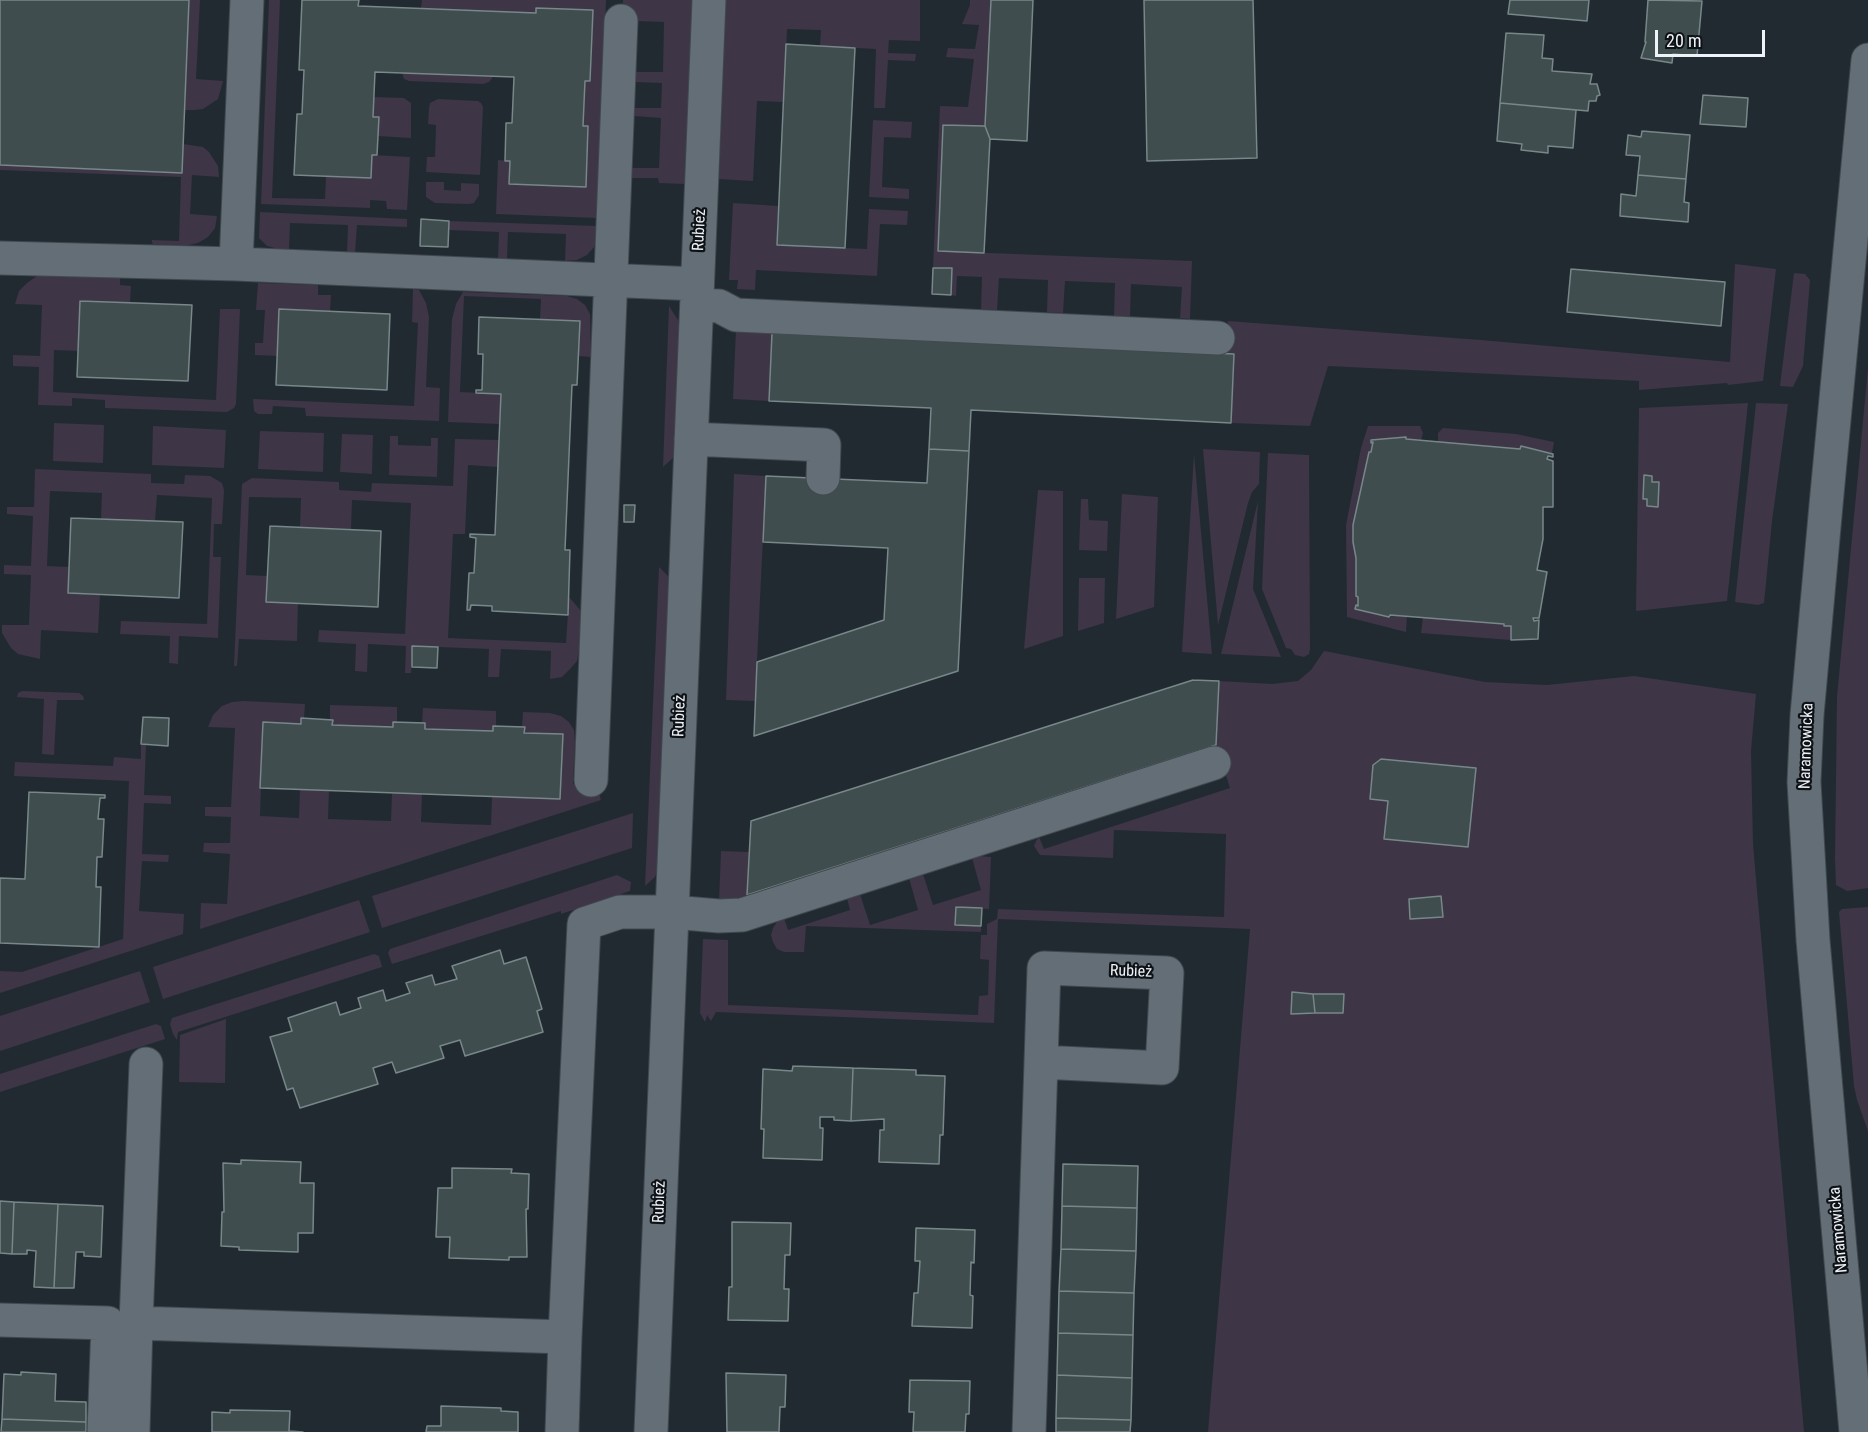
<!DOCTYPE html>
<html>
<head>
<meta charset="utf-8">
<style>
  body { margin:0 }
  #map { position:relative; width:1868px; height:1432px; overflow:hidden; background:#212a31; font-family:"Roboto Condensed",sans-serif }
  canvas { display:block }
  .scale { position:absolute; left:1655px; top:30px; width:110px; height:27px; box-sizing:border-box; border:3px solid #edf3f8; border-top:0; padding-left:8px; font-size:18px; line-height:21px; white-space:nowrap; color:#edf3f8; -webkit-text-stroke:4px #0e1216; paint-order:stroke }
</style>
</head>
<body>
<div id="map">
<canvas width="1868" height="1432"></canvas>
<div class="scale">20 m</div>
</div>
<script>
const ctx = document.querySelector('canvas').getContext('2d');
ctx.lineJoin = 'round';
function fill(path, color) { ctx.fillStyle = color; ctx.fill(path, 'evenodd'); }
const poly = rows => new Path2D(rows.map(r => 'M' + r).join(''));
function strokePath(path, color, width, dash) { ctx.strokeStyle = color; ctx.lineWidth = width; ctx.lineCap = dash ? 'butt' : 'round'; ctx.setLineDash(dash || []); ctx.stroke(path); }
function drawText(font, color, halo, rows, align = 'center') {
  ctx.font = font + ' "Roboto Condensed",sans-serif'; ctx.lineWidth = 4.5; ctx.setLineDash([]); ctx.textBaseline = 'middle'; ctx.strokeStyle = halo; ctx.fillStyle = color; for (const [text, x, y, turn = 0] of rows) {
    ctx.save(); ctx.translate(x, y); ctx.rotate((+turn || 0) * Math.PI / 180); ctx.textAlign = isNaN(turn) ? turn : align; if (halo) ctx.strokeText(text, 0, 0); ctx.fillText(text, 0, 0); ctx.restore();
  }
}
const green = poly([
  [189,0,200,0,196,79,223,81,218,99,203,109,194,110,185,110],
  [269,0,280,0,272,198,325,199,326,176,371,178,372,155,410,157,407,210,387,209,386,201,370,200,370,208,261,204],
  [422,0,606,0,597,218,496,214,498,160,510,161,509,184,586,186,588,126,583,126,585,81,590,81,593,10,536,8,536,13,421,8],
  [623,0,693,0,685,184,659,183,658,178,631,178,632,168,659,168,661,118,634,116,634,108,661,108,662,83,635,82,635,72,663,72,664,22,637,21,637,16,623,15],
  [726,0,920,0,920,41,889,40,888,53,916,54,915,61,888,60,885,108,874,108,876,49,820,46,821,30,787,29,784,102,757,101,753,181,719,179],
  [970,0,991,0,985,126,943,125,938,251,1192,261,1190,319,1180,318,1182,287,1131,284,1130,316,1114,316,1115,283,1065,281,1063,313,1047,312,1048,280,999,278,997,310,981,309,982,277,957,276,956,296,951,295,952,268,933,268,940,106,968,107,974,59,946,57,948,48,975,49,979,25,962,24,970,5],
  [402,73,493,77,489,82,483,84,409,81,404,79],
  [374,97,404,98,411,103,411,138,378,136,379,117,373,117],
  [438,99,478,101,481,103,483,107,480,175,426,172,427,157,435,157,436,125,428,124,429,108,430,103],
  [873,120,912,122,911,138,884,137,882,187,909,189,909,199,869,197],
  [183,144,203,147,209,152,218,166,219,177,192,175,190,214,217,216,215,228,208,237,198,243,184,246,153,244,152,242,152,240,179,241,181,177,0,170,0,165,181,173],
  [426,182,444,182,444,190,461,191,461,183,479,184,479,195,474,203,469,204,435,203,426,197],
  [733,203,778,206,777,245,867,249,869,209,908,211,907,225,880,224,877,276,756,270,755,290,737,289,738,280,729,280],
  [260,212,407,219,407,227,357,225,355,253,347,253,348,225,290,223,289,250,278,249,267,246,259,238],
  [449,221,597,226,597,235,594,247,587,255,577,260,565,261,566,234,508,232,507,259,498,259,499,232,449,230],
  [1735,264,1776,269,1763,381,1728,385,1727,383,1639,390,1639,381,1328,366,1310,426,1231,423,1234,355,1226,354,1228,321,1481,340,1730,362],
  [1794,273,1805,274,1810,280,1803,366,1793,387,1780,386],
  [49,274,120,277,120,285,131,286,130,303,80,301,78,351,54,350,53,392,216,400,220,309,240,309,236,404,234,408,227,412,105,408,105,400,72,398,72,406,38,405,39,367,13,366,13,355,40,356,42,305,15,304,19,291,27,283,37,276],
  [258,283,318,285,318,295,331,295,330,311,279,309,277,356,255,355,255,343,263,343,265,310,256,310],
  [413,289,419,290,426,303,429,317,426,387,440,388,439,421,306,416,305,408,273,406,272,414,258,414,254,411,253,399,414,406,418,323,412,322],
  [463,292,567,296,577,299,585,305,590,314,591,357,578,356,580,321,540,319,541,299,464,296,460,392,501,394,499,424,448,422,452,319,456,304],
  [669,306,678,320,680,330,674,457,663,467],
  [772,329,769,401,733,399,736,330],
  [1868,368,1868,888,1847,891,1836,885,1835,859,1837,697],
  [1748,403,1727,601,1636,611,1639,408],
  [1756,403,1788,404,1772,521,1764,603,1758,605,1735,602],
  [54,423,104,425,103,463,53,461],
  [153,426,226,430,224,468,152,465],
  [1368,426,1420,426,1423,433,1421,440,1406,439,1406,437,1371,440,1371,443,1373,442,1371,452,1369,452,1353,526,1353,542,1356,558,1356,596,1358,597,1358,606,1355,609,1389,617,1390,615,1407,616,1406,632,1347,617,1346,525,1361,448],
  [1443,428,1516,434,1554,442,1552,453,1521,446,1520,449,1438,442,1438,433],
  [260,431,324,433,323,472,258,469],
  [342,434,373,435,372,474,340,472],
  [390,436,398,436,398,445,431,446,431,438,438,438,437,477,389,475],
  [455,439,499,440,498,467,468,465,465,534,453,534,448,638,566,643,569,597,581,611,579,649,577,661,570,669,562,677,550,679,551,651,501,649,499,677,488,677,489,649,413,646,411,673,405,673,406,646,368,644,367,672,355,671,356,644,318,642,319,630,405,634,411,503,352,500,351,529,300,527,301,498,249,497,246,575,268,576,298,603,297,641,239,639,237,666,234,666,242,484,252,478,339,482,339,490,371,492,372,483,453,486],
  [1203,449,1260,452,1259,484,1252,492,1248,503,1218,625],
  [1268,453,1309,455,1310,649,1309,654,1304,657,1295,655,1291,649,1286,648,1262,589],
  [1194,454,1212,654,1182,652],
  [35,469,151,474,151,483,184,484,185,475,210,476,222,483,224,490,222,524,214,524,213,557,221,557,218,638,179,636,178,664,169,663,170,636,120,634,121,621,207,624,212,498,157,495,155,521,101,519,102,493,50,491,47,566,69,567,68,593,100,595,98,633,41,630,40,659,18,654,11,648,2,633,2,625,29,625,31,575,4,574,4,565,31,566,33,516,7,514,7,507,34,507],
  [734,474,766,476,755,701,726,700],
  [1038,490,1063,491,1063,636,1024,649],
  [1122,494,1158,497,1154,607,1116,619],
  [1081,499,1088,499,1089,520,1108,521,1107,551,1079,550],
  [1258,501,1253,589,1281,657,1221,654],
  [659,567,669,577,658,871,655,877,645,886],
  [1079,578,1105,578,1104,623,1078,631],
  [1423,617,1504,624,1504,626,1511,626,1511,637,1510,640,1421,633],
  [1324,651,1485,682,1547,685,1634,676,1756,694,1751,751,1753,844,1804,1432,1208,1432,1250,929,998,919,994,1023,716,1012,711,1021,707,1015,705,1022,700,1013,703,939,728,940,728,1005,978,1015,979,996,988,995,989,960,980,959,981,935,987,935,987,924,997,919,998,909,1224,917,1226,834,1114,830,1113,858,1040,855,1034,846,1036,841,1039,837,1044,849,1230,788,1216,745,1219,681,1272,684,1298,681,1311,670],
  [22,691,79,693,83,696,84,700,57,700,54,755,42,754,44,699,17,697,18,693],
  [244,701,305,704,304,718,301,724,263,722,260,816,299,818,300,789,329,790,328,819,391,821,392,793,422,794,421,822,459,824,491,825,492,797,560,799,562,735,524,733,525,728,522,727,523,712,550,713,561,716,569,722,574,730,575,742,573,784,597,785,601,800,200,929,201,903,227,904,230,854,203,852,204,843,230,843,231,817,205,816,205,807,231,807,235,728,208,727,213,715,222,706,232,702],
  [330,705,397,707,397,722,394,722,393,727,332,725,333,720,330,719],
  [423,708,496,711,496,726,493,726,493,731,425,729,422,723],
  [141,744,146,745,144,795,171,796,171,804,144,803,142,854,169,855,168,862,142,861,139,911,184,914,183,934,0,993,0,971,22,972,123,939,129,781,14,776,15,762,113,766,114,757,141,759],
  [633,813,632,848,382,928,372,896],
  [721,851,749,852,747,895,725,902,719,902],
  [979,856,991,857,989,909,956,907,955,925,981,926,981,932,806,926,804,952,784,952,777,949,773,942,771,935,773,928,777,922,784,918,788,930,850,910,847,898,860,894,870,925,918,910,909,878,923,874,933,905,981,890,972,858],
  [617,875,631,882,630,891,561,914,561,911,392,964,388,953,390,949],
  [359,900,370,932,163,999,153,967],
  [1868,907,1868,1131,1857,1100,1854,1086,1839,912,1842,909],
  [374,954,379,956,382,967,178,1032,177,1040,173,1034,170,1024,172,1018],
  [140,971,150,1002,0,1051,0,1016],
  [226,1019,225,1083,179,1082,180,1035],
  [156,1024,161,1026,165,1039,0,1092,0,1074]
]);
const building = poly([
  [0,0,189,0,182,173,0,165,0,0],
  [302,0,359,0,358,6,536,13,536,8,593,10,590,81,585,81,583,126,588,126,586,187,509,184,510,161,505,161,506,123,512,123,514,77,402,73,375,72,373,117,379,117,377,155,372,155,371,178,294,175,297,114,302,114,304,70,299,70,302,0],
  [991,0,1033,0,1027,141,990,139,985,126,991,0],
  [1144,0,1253,0,1257,158,1147,161,1144,0],
  [1510,0,1589,0,1587,21,1508,14,1510,0],
  [1648,0,1702,1,1697,56,1673,54,1672,63,1641,58,1646,42,1645,42,1648,0],
  [1506,33,1544,35,1542,58,1553,59,1552,71,1592,74,1590,84,1597,84,1600,95,1597,96,1596,101,1589,101,1588,111,1500,103,1506,33],
  [786,44,855,48,845,248,777,245,786,44],
  [1703,95,1748,98,1746,127,1700,124,1703,95],
  [1500,103,1576,110,1573,148,1548,146,1548,153,1521,150,1522,144,1497,141,1500,103],
  [943,125,985,126,990,139,984,253,938,251,943,125],
  [1642,131,1690,135,1686,179,1638,175,1640,156,1626,155,1628,135,1641,137,1642,131],
  [1638,175,1686,179,1684,202,1689,203,1688,222,1620,216,1621,194,1636,196,1638,175],
  [421,219,449,221,448,247,420,246,421,219],
  [933,268,952,268,951,295,932,294,933,268],
  [1571,269,1725,282,1721,326,1567,312,1571,269],
  [80,301,192,305,188,381,77,377,80,301],
  [279,309,390,314,387,390,276,385,279,309],
  [479,317,580,321,577,385,572,385,565,550,570,550,568,615,492,611,492,606,471,605,470,610,467,610,469,573,474,573,476,538,470,537,470,534,495,535,499,440,501,394,476,393,476,390,482,390,483,354,478,354,479,317],
  [772,333,1234,354,1231,423,971,410,969,451,929,449,931,408,769,401,772,333],
  [1406,437,1406,439,1520,449,1521,446,1553,454,1553,457,1548,456,1547,459,1553,461,1553,507,1543,507,1543,539,1537,570,1547,572,1539,618,1533,618,1534,621,1539,620,1538,639,1511,640,1511,626,1504,626,1504,624,1390,615,1389,617,1355,609,1356,605,1358,606,1358,597,1356,596,1356,558,1353,542,1353,525,1369,452,1371,452,1373,442,1371,443,1371,440,1406,437],
  [929,449,969,451,958,671,754,736,757,662,884,620,888,548,763,542,766,476,927,483,929,449],
  [1644,475,1652,476,1652,482,1659,482,1658,507,1647,506,1647,499,1643,499,1644,475],
  [624,505,635,505,634,522,624,522,624,505],
  [71,518,183,522,179,598,68,593,71,518],
  [270,526,381,531,378,607,266,602,270,526],
  [412,646,438,647,437,668,412,667,412,646],
  [1193,680,1219,681,1216,745,747,895,751,821,1193,680],
  [143,717,169,718,168,746,141,744,143,717],
  [301,718,333,720,332,725,393,727,393,722,425,723,425,729,493,731,493,726,525,727,524,733,563,734,560,799,260,788,263,722,301,724,301,718],
  [1381,759,1476,768,1468,847,1384,839,1388,801,1370,799,1373,765,1381,759],
  [29,792,105,795,105,798,100,798,98,819,104,819,102,857,97,857,96,887,101,887,99,947,0,943,0,878,25,879,29,792],
  [1441,896,1443,917,1410,919,1409,899,1441,896],
  [956,907,982,908,981,926,955,925,956,907],
  [500,950,504,964,526,957,542,1009,537,1011,543,1032,465,1056,460,1040,440,1046,444,1058,396,1073,392,1062,373,1068,378,1084,300,1108,293,1088,287,1090,270,1037,292,1031,288,1018,336,1002,340,1015,361,1008,358,998,383,990,386,1001,410,993,406,983,432,975,435,985,457,979,452,966,500,950],
  [1292,992,1313,994,1315,1013,1291,1014,1292,992],
  [1313,994,1344,994,1343,1013,1315,1013,1313,994],
  [793,1066,853,1068,851,1121,834,1120,834,1117,820,1117,820,1128,823,1128,822,1160,763,1158,764,1129,761,1129,763,1069,792,1071,793,1066],
  [853,1068,916,1070,916,1075,945,1076,943,1135,940,1135,939,1164,879,1162,880,1130,884,1130,884,1119,851,1121,853,1068],
  [241,1160,301,1162,300,1183,314,1183,313,1233,298,1233,298,1252,239,1250,239,1247,221,1246,222,1212,224,1212,223,1163,241,1164,241,1160],
  [1063,1164,1138,1166,1137,1208,1062,1206,1063,1164],
  [452,1168,512,1169,511,1173,529,1174,528,1209,526,1209,527,1257,509,1257,509,1260,449,1258,450,1237,436,1237,438,1188,452,1188,452,1168],
  [0,1201,14,1202,12,1254,0,1253,0,1201],
  [14,1202,58,1204,54,1288,34,1287,36,1251,27,1250,27,1254,12,1254,14,1202],
  [58,1204,103,1206,101,1257,84,1256,84,1252,76,1252,74,1288,54,1288,58,1204],
  [1062,1206,1137,1208,1136,1251,1061,1249,1062,1206],
  [732,1222,791,1223,790,1255,785,1255,784,1289,789,1289,788,1321,728,1320,729,1287,732,1287,732,1222],
  [916,1228,975,1230,974,1263,971,1262,970,1295,973,1296,972,1328,912,1326,914,1293,918,1293,920,1261,915,1261,916,1228],
  [1061,1249,1136,1251,1134,1293,1059,1291,1061,1249],
  [1059,1291,1134,1293,1133,1335,1058,1333,1059,1291],
  [1058,1333,1133,1335,1132,1378,1057,1375,1058,1333],
  [21,1372,56,1374,55,1401,86,1402,86,1422,2,1419,4,1374,21,1375,21,1372],
  [726,1373,786,1375,785,1407,780,1407,779,1432,727,1432,726,1373],
  [1057,1375,1132,1378,1131,1420,1056,1418,1057,1375],
  [910,1380,970,1381,969,1414,966,1414,965,1432,913,1432,914,1412,909,1412,910,1380],
  [441,1406,501,1408,501,1411,518,1412,518,1432,426,1432,427,1426,441,1426,441,1406],
  [230,1410,290,1411,289,1431,303,1432,212,1432,212,1412,230,1413,230,1410],
  [1056,1418,1131,1420,1130,1432,1056,1432,1056,1418],
  [2,1419,86,1422,86,1432,1,1432,2,1419]
]);
const minor = poly([
  [0,258,236,264,697,284],
  [236,264,247,0],
  [697,305,719,306,736,315,1218,338],
  [691,439,824,445,823,478],
  [591,780,621,21],
  [146,1064,136,1323,565,1337,584,924,620,912,672,912,719,916,742,915,1214,763],
  [0,1320,108,1323,104,1432],
  [133,1432,136,1323],
  [562,1432,565,1337],
  [651,1432,709,0],
  [1029,1432,1041,1062,1044,968,1167,973,1162,1068,1041,1062],
  [1856,1432,1813,940,1804,782,1807,715,1826,505,1868,60]
]);
const streetNames = [
  ["Rubież",700,230,-87],
  ["Rubież",680,716,-88],
  ["Naramowicka",1807,746,-88],
  ["Rubież",1131,972,2],
  ["Rubież",660,1202,-88],
  ["Naramowicka",1839,1230,-95]
];
fill(green, '#3e3546');
fill(building, '#3f4d4f');
strokePath(building, '#788789', 1.5);
strokePath(minor, '#41494f', 35);
strokePath(minor, '#636e76', 33);
drawText('16px', '#edf3f8', '#0e1216', streetNames);
</script>
</body>
</html>
